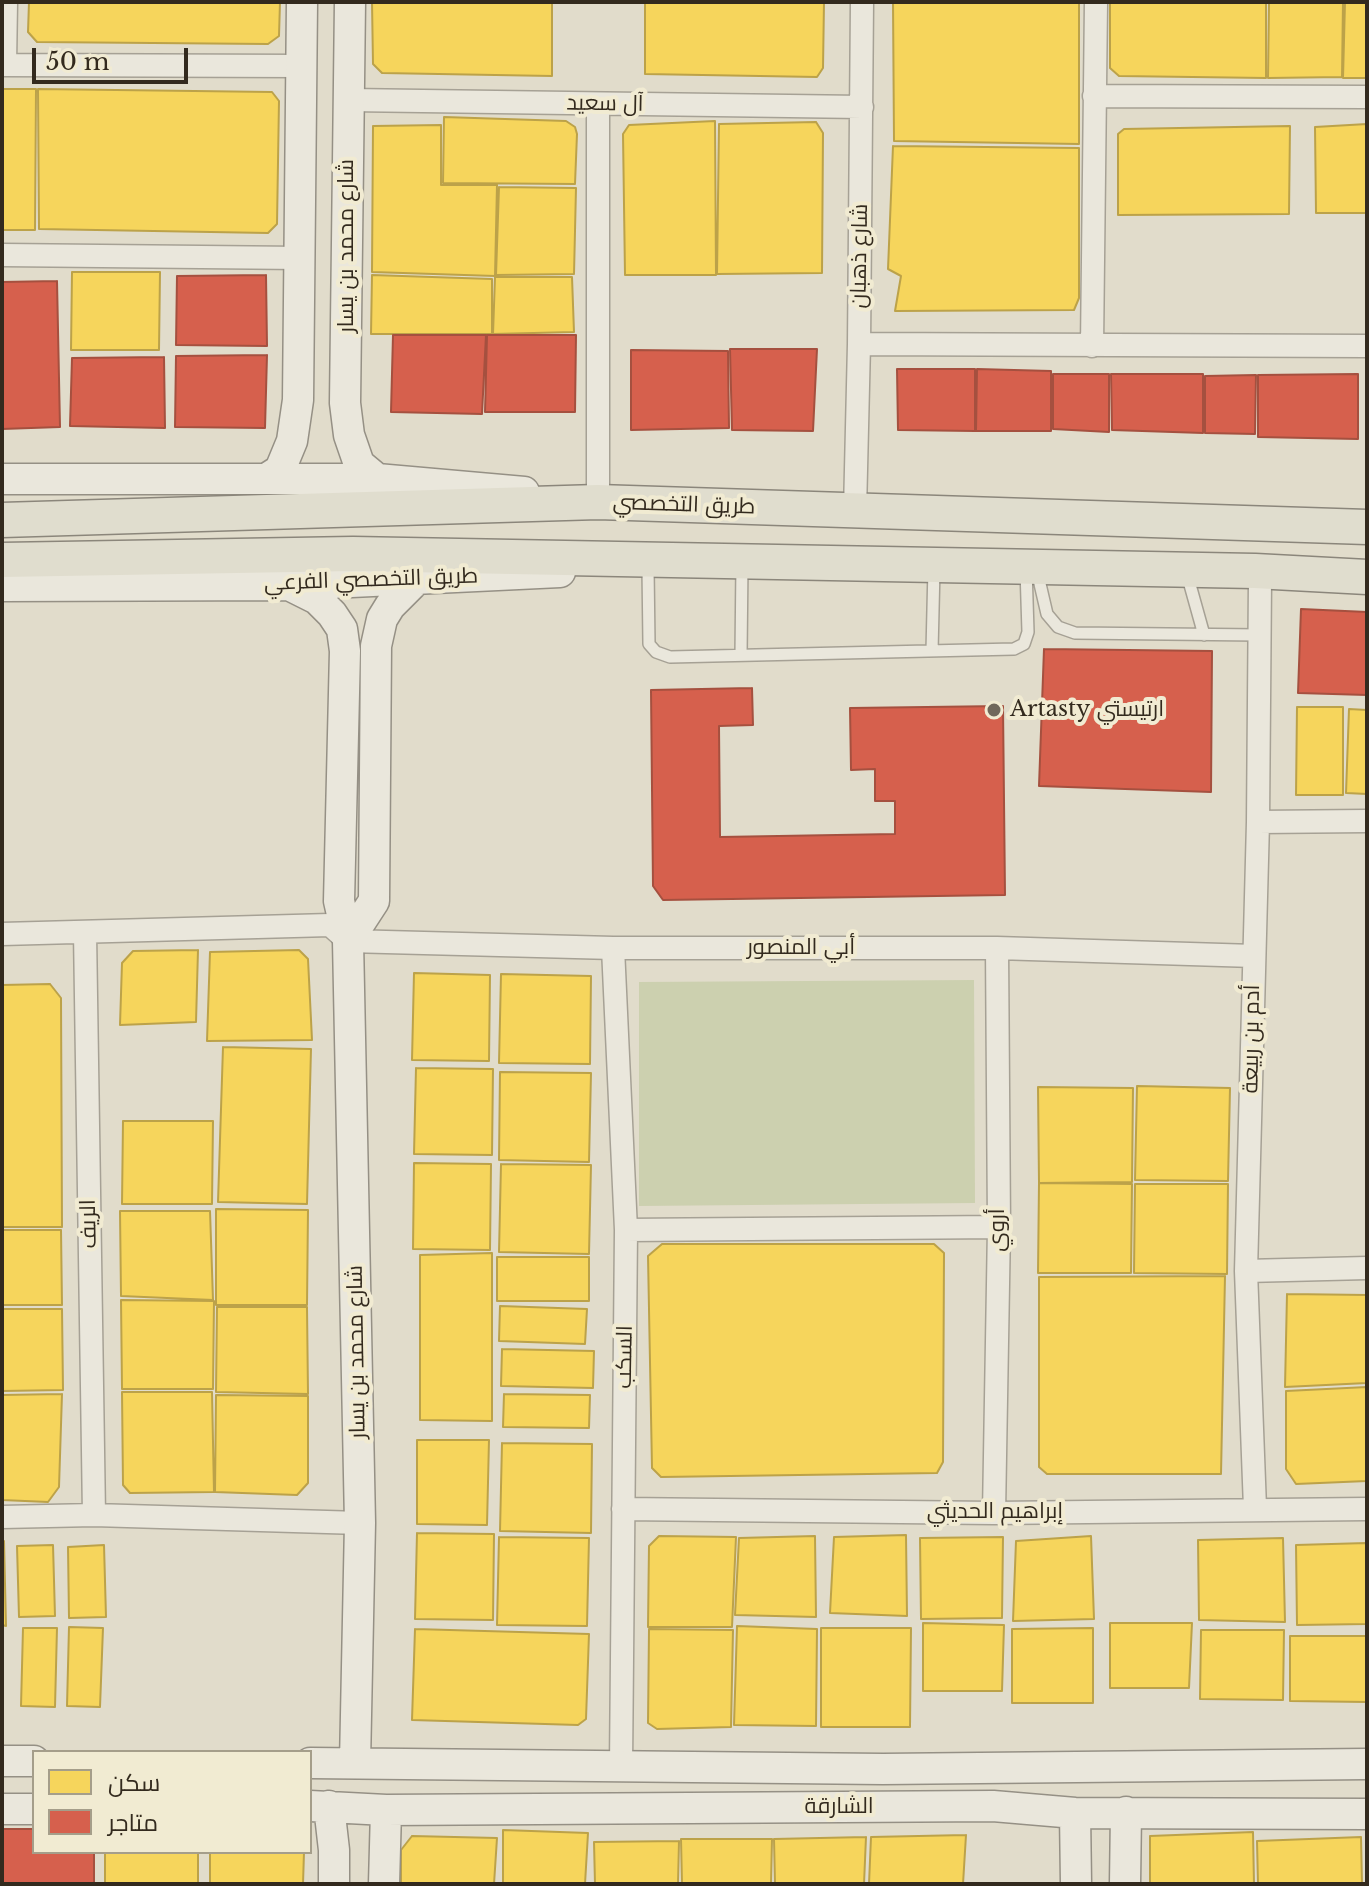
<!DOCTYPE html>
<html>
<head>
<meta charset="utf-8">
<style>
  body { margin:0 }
  #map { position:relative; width:1369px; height:1886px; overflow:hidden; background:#e1dccb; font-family:"Libre Baskerville",Cairo,serif }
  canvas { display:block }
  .frame { position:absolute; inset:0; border:4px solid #332a1e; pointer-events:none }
  .legend { position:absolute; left:32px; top:1750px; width:280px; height:104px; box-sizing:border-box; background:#f1ebd2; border:2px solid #a59e8a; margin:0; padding:10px 14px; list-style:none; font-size:24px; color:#332a1e }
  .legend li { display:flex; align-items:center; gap:16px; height:40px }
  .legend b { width:40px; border:2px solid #a59e8a }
  .scale { position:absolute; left:32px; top:48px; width:156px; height:36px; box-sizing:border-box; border:4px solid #332a1e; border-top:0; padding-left:10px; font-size:24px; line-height:28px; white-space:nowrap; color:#332a1e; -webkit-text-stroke:6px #f1ebd2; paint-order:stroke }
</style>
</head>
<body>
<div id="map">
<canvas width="1369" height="1886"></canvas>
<div class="frame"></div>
<ul class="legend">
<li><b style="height:22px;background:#f6d55c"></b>سكن</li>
<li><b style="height:22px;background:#d6604d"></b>متاجر</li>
</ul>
<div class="scale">50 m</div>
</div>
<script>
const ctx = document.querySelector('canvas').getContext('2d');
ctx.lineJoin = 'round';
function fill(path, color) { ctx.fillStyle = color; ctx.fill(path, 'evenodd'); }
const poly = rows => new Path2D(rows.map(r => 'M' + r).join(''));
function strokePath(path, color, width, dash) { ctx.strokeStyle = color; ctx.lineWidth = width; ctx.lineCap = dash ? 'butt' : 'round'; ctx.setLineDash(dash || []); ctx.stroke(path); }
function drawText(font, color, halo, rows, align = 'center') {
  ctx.font = font + ' "Libre Baskerville",Cairo,serif'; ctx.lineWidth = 8; ctx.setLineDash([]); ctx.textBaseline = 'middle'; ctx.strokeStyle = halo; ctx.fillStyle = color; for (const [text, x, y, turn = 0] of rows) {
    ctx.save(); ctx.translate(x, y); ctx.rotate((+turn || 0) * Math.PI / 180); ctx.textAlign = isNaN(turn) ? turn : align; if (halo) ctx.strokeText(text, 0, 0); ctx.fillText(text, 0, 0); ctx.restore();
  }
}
const green = poly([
  [974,980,975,1203,639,1206,639,982]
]);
const homes = poly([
  [29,2,280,2,279,36,268,44,37,42,28,32,29,2],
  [372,2,552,2,552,76,382,73,373,64,372,2],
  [645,2,824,2,823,68,817,77,645,74,645,2],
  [893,2,1079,2,1079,144,894,141,893,2],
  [1110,2,1266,2,1266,78,1119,76,1110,68,1110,2],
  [1269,2,1343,2,1342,77,1268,78,1269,2],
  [1345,2,1367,2,1367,78,1343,78,1345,2],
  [2,89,36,89,35,230,2,230,2,89],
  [38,89,272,92,279,101,277,224,268,233,39,229,38,89],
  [444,117,566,121,575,127,577,134,575,184,443,183,444,117],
  [715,121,716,275,625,275,623,134,629,125,715,121],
  [816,122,823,133,822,273,717,274,719,124,816,122],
  [1367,124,1367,213,1316,213,1315,127,1367,124],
  [441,125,441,185,497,185,495,276,372,272,373,126,441,125],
  [1290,126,1289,214,1118,215,1118,134,1124,129,1290,126],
  [893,146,1079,148,1079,298,1074,310,895,311,901,276,888,269,893,146],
  [499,187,576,188,574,274,496,275,499,187],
  [72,272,160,272,159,350,71,350,72,272],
  [372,275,492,279,492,334,371,334,372,275],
  [495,277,572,277,574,332,493,334,495,277],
  [1297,707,1343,707,1343,795,1296,795,1297,707],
  [1349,709,1367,710,1367,794,1346,793,1349,709],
  [198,950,196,1022,120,1025,122,963,133,951,198,950],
  [299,950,308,959,312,1040,207,1041,210,952,299,950],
  [414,973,490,975,489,1061,412,1060,414,973],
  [501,974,591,976,590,1064,499,1063,501,974],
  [50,984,61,998,62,1227,2,1227,2,985,50,984],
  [223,1047,311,1049,307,1204,218,1202,223,1047],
  [416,1068,493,1069,492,1155,414,1154,416,1068],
  [500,1072,591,1073,589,1162,499,1160,500,1072],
  [1137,1086,1230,1088,1228,1181,1135,1180,1137,1086],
  [1038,1087,1133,1088,1132,1182,1039,1183,1038,1087],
  [123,1121,213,1121,212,1204,122,1204,123,1121],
  [414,1163,491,1164,490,1250,413,1249,414,1163],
  [501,1164,591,1165,589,1254,499,1252,501,1164],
  [1039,1183,1132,1184,1131,1273,1038,1273,1039,1183],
  [1135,1184,1228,1184,1227,1274,1134,1273,1135,1184],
  [216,1209,308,1210,307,1305,216,1305,216,1209],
  [120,1211,210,1211,213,1300,121,1296,120,1211],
  [2,1230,61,1230,62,1305,2,1305,2,1230],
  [662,1244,934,1244,944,1253,943,1462,937,1473,661,1477,652,1468,648,1256,662,1244],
  [492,1253,492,1421,420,1420,420,1255,492,1253],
  [497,1257,589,1257,589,1301,497,1301,497,1257],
  [1225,1276,1221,1474,1047,1474,1039,1467,1039,1277,1225,1276],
  [1287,1294,1367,1295,1367,1383,1285,1387,1287,1294],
  [121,1300,214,1301,213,1389,122,1389,121,1300],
  [500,1306,587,1309,585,1344,499,1341,500,1306],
  [217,1307,307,1307,308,1394,216,1392,217,1307],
  [2,1309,62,1309,63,1390,2,1391,2,1309],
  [502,1349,594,1351,593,1388,501,1386,502,1349],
  [1367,1387,1367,1481,1296,1484,1286,1469,1286,1391,1367,1387],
  [122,1392,212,1392,214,1492,130,1493,123,1485,122,1392],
  [62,1394,59,1487,48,1502,2,1500,2,1395,62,1394],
  [504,1394,590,1395,589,1428,503,1427,504,1394],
  [216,1395,308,1396,308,1483,297,1495,215,1492,216,1395],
  [417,1440,489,1440,487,1525,417,1524,417,1440],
  [502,1443,592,1444,591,1533,500,1531,502,1443],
  [417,1533,494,1534,493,1620,415,1619,417,1533],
  [906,1535,907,1616,830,1613,834,1537,906,1535],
  [659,1536,736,1537,732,1627,648,1627,649,1546,659,1536],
  [815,1536,816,1617,735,1615,739,1538,815,1536],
  [1091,1536,1094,1619,1013,1621,1016,1541,1091,1536],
  [499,1537,589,1538,587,1626,497,1625,499,1537],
  [1003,1537,1002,1618,921,1619,920,1538,1003,1537],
  [1283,1538,1285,1622,1199,1620,1198,1540,1283,1538],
  [2,1541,4,1541,6,1626,2,1625,2,1541],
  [1367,1543,1367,1624,1297,1625,1296,1545,1367,1543],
  [53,1545,55,1616,19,1617,17,1546,53,1545],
  [104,1545,106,1617,69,1618,68,1547,104,1545],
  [923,1623,1004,1625,1002,1691,923,1691,923,1623],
  [1110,1623,1192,1623,1189,1688,1110,1688,1110,1623],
  [737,1626,817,1629,816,1726,734,1725,737,1626],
  [69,1627,103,1628,100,1707,67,1706,69,1627],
  [23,1628,57,1628,55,1707,21,1706,23,1628],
  [821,1628,911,1628,910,1727,821,1727,821,1628],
  [1093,1628,1093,1703,1012,1703,1012,1629,1093,1628],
  [415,1629,589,1634,586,1719,578,1725,412,1720,415,1629],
  [649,1629,733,1630,731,1727,657,1729,648,1723,649,1629],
  [1201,1630,1284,1630,1283,1700,1200,1699,1201,1630],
  [1290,1636,1367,1636,1367,1702,1290,1701,1290,1636],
  [503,1830,588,1833,585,1884,503,1884,503,1830],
  [1253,1832,1254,1884,1150,1884,1150,1836,1253,1832],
  [966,1835,963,1884,869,1884,871,1837,966,1835],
  [412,1836,497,1838,494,1884,401,1884,401,1850,412,1836],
  [866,1837,864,1884,775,1884,774,1839,866,1837],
  [1361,1837,1362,1884,1258,1884,1257,1841,1361,1837],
  [681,1839,772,1839,771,1884,682,1884,681,1839],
  [679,1841,678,1884,595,1884,594,1842,679,1841],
  [105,1852,198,1852,198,1884,105,1884,105,1852],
  [210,1852,304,1852,303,1884,210,1884,210,1852]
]);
const shops = poly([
  [266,275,267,346,176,345,177,276,266,275],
  [57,281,60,427,2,429,2,282,57,281],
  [393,335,486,335,482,414,391,412,393,335],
  [487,335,576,335,575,412,485,412,487,335],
  [730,349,817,349,813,431,732,430,730,349],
  [631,350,728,351,729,428,631,430,631,350],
  [267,355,265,428,175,427,176,356,267,355],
  [164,357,165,428,70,426,72,358,164,357],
  [897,369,975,369,975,431,898,430,897,369],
  [977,369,1051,371,1051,431,976,431,977,369],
  [1053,374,1109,374,1109,432,1053,429,1053,374],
  [1111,374,1203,374,1203,433,1112,430,1111,374],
  [1358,374,1358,439,1258,437,1258,375,1358,374],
  [1256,375,1255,434,1205,433,1205,376,1256,375],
  [1301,609,1367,612,1367,695,1298,693,1301,609],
  [1044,649,1212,651,1211,792,1039,786,1044,649],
  [752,688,753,725,719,726,720,837,895,834,895,801,875,801,875,769,851,770,850,708,1003,706,1005,895,663,900,653,886,651,690,752,688],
  [2,1829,34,1829,34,1852,94,1852,94,1884,2,1884,2,1829]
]);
const lane = poly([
  [648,568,649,644,656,652,670,657,1014,649,1024,644,1028,632,1026,569],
  [1037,571,1047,614,1058,627,1075,633,1259,635],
  [1187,574,1204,635],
  [932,651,934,568],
  [741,655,742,564]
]);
const street = poly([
  [2,65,302,66],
  [5,65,6,2],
  [1094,96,1367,97],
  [349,100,862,107],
  [2,255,301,258],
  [859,344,1367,346],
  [1092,346,1096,2],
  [598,502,598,104],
  [855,511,859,344,862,2],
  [1258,822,1367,821],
  [85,932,94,1515],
  [2,934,330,925,348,941,613,948,997,948,1254,956],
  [613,948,626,1230,621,1765],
  [626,1230,999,1227],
  [1246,1271,1367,1268],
  [1255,1508,1246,1271,1258,822,1260,580,1255,571],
  [623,1509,994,1513,1367,1509],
  [994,1513,999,1227,997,948],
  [2,1517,94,1515,360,1523]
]);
const secondary = poly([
  [350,2,345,403,349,435,359,464,377,479],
  [2,479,377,479,524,492],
  [266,479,280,470,292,441,298,400,302,2],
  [289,585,317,599,332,614,342,629,345,651,339,901,348,941],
  [2,586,289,585,560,572],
  [2,1761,34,1761],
  [310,1763,883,1769,1367,1764],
  [355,1763,360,1523,348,941,374,901,376,646,382,619,390,606,417,579],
  [310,1806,386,1810,993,1806,1075,1813,1367,1814],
  [329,1806,334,1850,334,1884],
  [2,1809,34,1809],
  [1075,1813,1076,1884],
  [384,1884,386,1810],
  [1125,1884,1126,1812]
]);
const primary = poly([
  [2,520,598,502,1367,527],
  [2,560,353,554,1255,571,1367,577]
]);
const markers = [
  [994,710,8,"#70685b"]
];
const streetNames = [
  ["آل سعيد",605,104,1],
  ["شارع محمد بن يسار",347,246,-90],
  ["شارع ذهبان",860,256,-89],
  ["طريق التخصصي",684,505,2],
  ["طريق التخصصي الفرعي",371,580,-2],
  ["أبي المنصور",801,948],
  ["أدم بن ربيعة",1252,1039,-89],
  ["الريف",89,1224,-91],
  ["أروي",998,1230,-90],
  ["شارع محمد بن يسار",357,1352,-91],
  ["السكب",625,1357,-89],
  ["إبراهيم الحديثي",995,1512],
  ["الشارقة",839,1807]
];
const poiNames = [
  ["Artasty ارتيستي",1010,710]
];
fill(green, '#ccd0af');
fill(homes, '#f6d55c');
strokePath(homes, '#bca249', 2);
fill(shops, '#d6604d');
strokePath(shops, '#a5503f', 2);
strokePath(lane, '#a6a195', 14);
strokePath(street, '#a6a195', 25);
strokePath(secondary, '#959085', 33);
strokePath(primary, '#8b867b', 37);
strokePath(lane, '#eae7dc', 11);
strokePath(street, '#eae7dc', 22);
strokePath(secondary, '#eae7dc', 30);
strokePath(primary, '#e0ddce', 34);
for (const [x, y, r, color] of markers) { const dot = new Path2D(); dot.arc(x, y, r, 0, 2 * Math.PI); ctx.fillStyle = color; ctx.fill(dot); strokePath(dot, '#f1ebd2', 3); }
drawText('22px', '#332a1e', '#f1ebd2', streetNames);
drawText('22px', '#332a1e', '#f1ebd2', poiNames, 'left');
</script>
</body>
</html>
